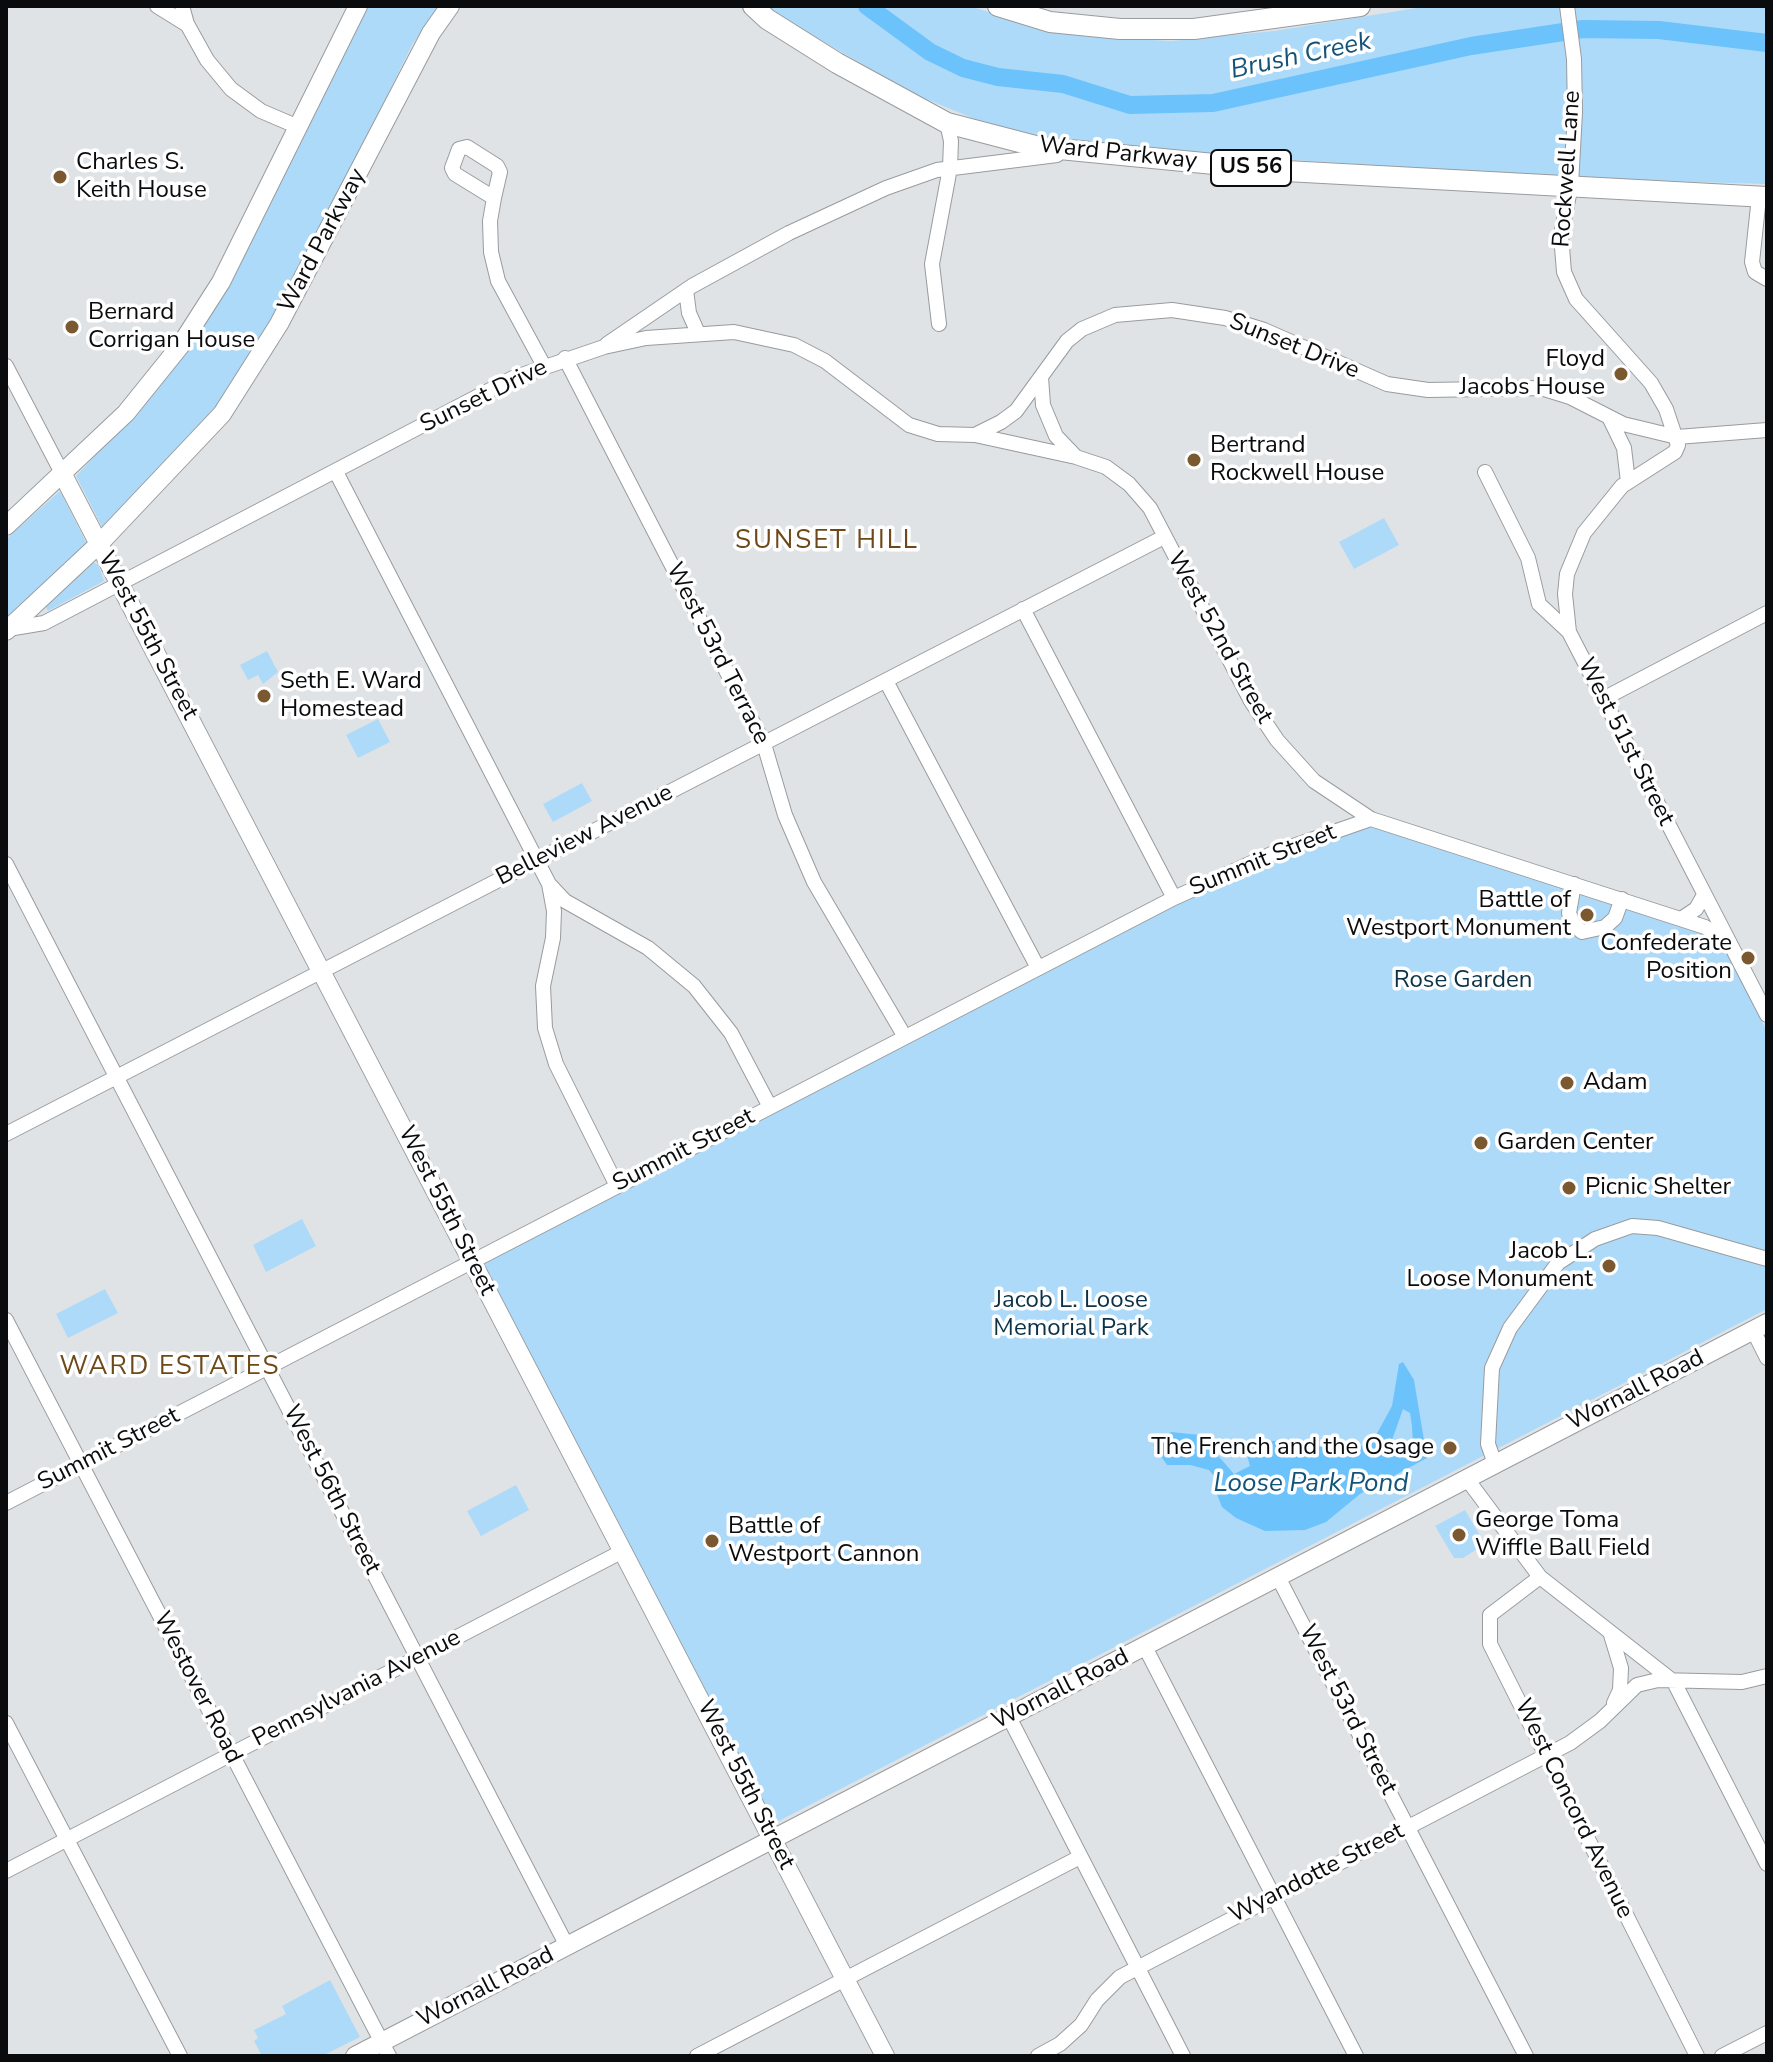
<!DOCTYPE html>
<html>
<head>
<meta charset="utf-8">
<style>
  body { margin:0 }
  #map { position:relative; width:1773px; height:2062px; overflow:hidden; background:#dfe3e6; font-family:"Nunito Sans",sans-serif }
  canvas { display:block }
  .frame { position:absolute; inset:0; border:8px solid #0a0b0d; pointer-events:none }
</style>
</head>
<body>
<div id="map">
<canvas width="1773" height="2062"></canvas>
<div class="frame"></div>
</div>
<script>
const ctx = document.querySelector('canvas').getContext('2d');
ctx.lineJoin = 'round';
function fill(path, color) { ctx.fillStyle = color; ctx.fill(path, 'evenodd'); }
const poly = rows => new Path2D(rows.map(r => 'M' + r).join(''));
function strokePath(path, color, width, dash) { ctx.strokeStyle = color; ctx.lineWidth = width; ctx.lineCap = dash ? 'butt' : 'round'; ctx.setLineDash(dash || []); ctx.stroke(path); }
function drawText(font, color, halo, rows, align = 'center') {
  ctx.font = font + ' "Nunito Sans",sans-serif'; ctx.lineWidth = 7; ctx.setLineDash([]); ctx.textBaseline = 'middle'; ctx.strokeStyle = halo; ctx.fillStyle = color; for (const [text, x, y, turn = 0] of rows) {
    ctx.save(); ctx.translate(x, y); ctx.rotate((+turn || 0) * Math.PI / 180); ctx.textAlign = isNaN(turn) ? turn : align; if (halo) ctx.strokeText(text, 0, 0); ctx.fillText(text, 0, 0); ctx.restore();
  }
}
const green = poly([
  [363,6,438,6,412,45,298,278,216,409,102,527,76,476,145,402],
  [762,6,970,6,1035,27,1081,36,1171,41,1274,31,1429,6,1767,6,1767,184,1585,179,1078,146,982,122,914,94],
  [60,491,87,544,6,620,6,539],
  [1384,518,1399,545,1354,569,1339,542],
  [91,562,98,564,104,581,48,611,45,606],
  [267,651,278,672,263,684,258,675,248,680,240,665],
  [378,719,390,742,358,758,346,735],
  [582,783,592,801,553,822,543,804],
  [1363,828,1375,828,1702,933,1728,956,1767,1031,1767,1309,773,1824,483,1263,1176,905,1266,862],
  [302,1219,316,1246,266,1272,253,1245],
  [105,1289,118,1313,68,1338,56,1314],
  [516,1485,529,1510,481,1536,467,1511],
  [1465,1510,1485,1544,1463,1558,1454,1558,1435,1526],
  [330,1980,360,2037,322,2056,262,2056,254,2041,258,2038,254,2030,286,2014,282,2006]
]);
const water = poly([
  [1403,1362,1414,1380,1427,1458,1360,1494,1326,1522,1305,1530,1265,1531,1236,1518,1222,1507,1216,1492,1215,1477,1209,1470,1190,1465,1167,1465,1153,1445,1171,1432,1200,1435,1234,1474,1250,1466,1246,1451,1251,1444,1281,1440,1352,1452,1375,1437,1392,1406,1399,1364],
  [1403,1409,1410,1413,1412,1426,1413,1445,1407,1451,1391,1443]
]);
const river = poly([
  [867,6,930,52,963,68,998,77,1063,84,1130,105,1213,103,1471,46,1583,29,1659,30,1767,43]
]);
const minor = poly([
  [157,6,186,24],
  [182,6,187,24,207,60,231,89,261,111,296,126],
  [1567,6,1574,59,1575,112,1571,185,1561,235,1564,272,1576,299,1651,383,1666,409,1678,445,1675,452,1622,486,1584,533,1567,574,1565,594,1569,632],
  [1759,197,1752,262,1755,272,1767,279],
  [494,198,455,174,452,168,459,149,467,147,497,166,500,172,494,198,490,221,491,252,498,281,544,366],
  [686,290,689,313,698,333],
  [939,324,932,264,950,168,951,141,947,123],
  [607,344,692,286,789,233,886,188,937,170,1057,155],
  [565,358,764,744,785,815,814,882,905,1037],
  [6,366,62,473],
  [1041,377,1043,405,1056,436,1076,457,1106,467,1129,484,1150,508,1251,701,1277,740,1314,781,1371,819,1705,927,1728,940],
  [1610,419,1624,448,1628,482],
  [975,435,1076,457],
  [336,472,549,884,565,901,648,948,694,986,731,1033,770,1107],
  [1485,472,1528,558,1539,604,1569,632,1767,1015],
  [1023,609,1174,898],
  [8,629,44,623,513,378,604,347,646,338,734,332,794,345,825,361,909,425,938,434,975,435,1001,422,1016,411,1067,341,1082,329,1115,315,1172,310,1225,318,1264,330,1387,384,1428,390,1541,388,1570,397,1623,424,1677,437,1767,430],
  [886,681,1038,968],
  [1603,699,1767,613],
  [6,864,567,1946],
  [549,884,554,911,553,938,543,986,545,1028,556,1064,617,1186],
  [1574,884,1569,913,1573,924,1582,932,1605,927,1615,918,1622,899],
  [1681,919,1696,909,1704,895],
  [6,1134,1164,537],
  [6,1320,389,2056],
  [1753,1330,1767,1358],
  [1495,1464,1488,1444,1492,1368,1510,1328,1558,1263,1595,1239,1632,1226,1658,1228,1767,1259],
  [1467,1479,1540,1577,1674,1682,1767,1864],
  [6,1503,1174,898,1276,852,1371,819],
  [1278,1577,1526,2056],
  [1540,1577,1490,1615,1490,1644,1697,2056],
  [1611,1635,1621,1668,1620,1690,1614,1703],
  [1145,1647,1356,2056],
  [1009,1717,1183,2056],
  [6,1723,180,2056],
  [6,1871,623,1551],
  [697,2056,1080,1857],
  [1038,2056,1060,2044,1081,2025,1097,2000,1120,1977,1570,1743,1600,1721,1637,1685,1658,1680,1742,1682,1767,1676],
  [1722,2056,1767,2033]
]);
const major = poly([
  [62,473,885,2056],
  [6,526,126,413,180,346,221,282,358,6],
  [6,631,99,544,222,414,279,324,431,33,450,6],
  [355,2056,1767,1323]
]);
const highway = poly([
  [753,6,767,19,837,63,947,123,1039,147,1286,171,1767,197],
  [998,6,1050,22,1120,29,1194,29,1360,6]
]);
const markers = [
  [60,177,8,"#7a5830"],
  [72,327,8,"#7a5830"],
  [1621,374,8,"#7a5830"],
  [1194,460,8,"#7a5830"],
  [264,696,8,"#7a5830"],
  [1587,915,8,"#7a5830"],
  [1748,958,8,"#7a5830"],
  [1567,1083,8,"#7a5830"],
  [1481,1143,8,"#7a5830"],
  [1569,1188,8,"#7a5830"],
  [1609,1266,8,"#7a5830"],
  [1450,1448,8,"#7a5830"],
  [1459,1535,8,"#7a5830"],
  [712,1541,8,"#7a5830"]
];
const shields = [
  [1251,168,80]
];
const shieldNames = [
  ["US 56",1251,168]
];
const streetNames = [
  ["Ward Parkway",1118,154,6],
  ["Rockwell Lane",1568,169,-86],
  ["Ward Parkway",323,241,-62],
  ["Sunset Drive",1294,347,22],
  ["Sunset Drive",484,397,-26],
  ["West 55th Street",147,636,62],
  ["West 52nd Street",1219,638,61],
  ["West 53rd Terrace",717,654,63],
  ["West 51st Street",1625,742,63],
  ["Belleview Avenue",585,836,-27],
  ["Summit Street",1263,861,-22],
  ["Summit Street",684,1151,-27],
  ["West 55th Street",446,1211,63],
  ["Wornall Road",1636,1391,-27],
  ["Summit Street",109,1450,-27],
  ["West 56th Street",331,1490,63],
  ["Westover Road",197,1688,63],
  ["Pennsylvania Avenue",357,1689,-27],
  ["Wornall Road",1061,1690,-27],
  ["West 53rd Street",1347,1710,63],
  ["West 55th Street",745,1785,63],
  ["West Concord Avenue",1573,1809,64],
  ["Wyandotte Street",1317,1874,-27],
  ["Wornall Road",486,1988,-27]
];
const poiNames = [
  ["Charles S.",76,163],
  ["Keith House",76,191],
  ["Bernard",88,313],
  ["Corrigan House",88,341],
  ["Floyd",1605,360,"right"],
  ["Jacobs House",1605,388,"right"],
  ["Bertrand",1210,446],
  ["Rockwell House",1210,474],
  ["Seth E. Ward",280,682],
  ["Homestead",280,710],
  ["Battle of",1571,901,"right"],
  ["Westport Monument",1571,929,"right"],
  ["Confederate",1732,944,"right"],
  ["Position",1732,972,"right"],
  ["Adam",1583,1083],
  ["Garden Center",1497,1143],
  ["Picnic Shelter",1585,1188],
  ["Jacob L.",1593,1252,"right"],
  ["Loose Monument",1593,1280,"right"],
  ["The French and the Osage",1434,1448,"right"],
  ["George Toma",1475,1521],
  ["Wiffle Ball Field",1475,1549],
  ["Battle of",728,1527],
  ["Westport Cannon",728,1555]
];
const parkNames = [
  ["Rose Garden",1463,981],
  ["Jacob L. Loose",1071,1301],
  ["Memorial Park",1071,1329]
];
const waterNames = [
  ["Brush Creek",1301,57,-12],
  ["Loose Park Pond",1311,1485]
];
const neighbourhoodNames = [
  ["SUNSET HILL",827,542],
  ["WARD ESTATES",170,1368]
];
fill(green, '#aedafa');
fill(water, '#6cc2fb');
strokePath(river, '#6cc2fb', 18);
strokePath(minor, '#989c9f', 16);
strokePath(major, '#989c9f', 20);
strokePath(highway, '#989c9f', 22);
strokePath(minor, '#fff', 14);
strokePath(major, '#fff', 18);
strokePath(highway, '#fff', 20);
for (const [x, y, r, color] of markers) { const dot = new Path2D(); dot.arc(x, y, r, 0, 2 * Math.PI); ctx.fillStyle = color; ctx.fill(dot); strokePath(dot, '#fff', 3); }
for (const [x, y, w] of shields) { const box = new Path2D(); box.roundRect(x - w / 2, y - 18, w, 36, 6); ctx.fillStyle = '#fff'; ctx.fill(box); strokePath(box, '#0a0b0d', 2); }
drawText('bold 22px', '#0a0b0d', null, shieldNames);
drawText('24px', '#0a0b0d', '#fff', streetNames);
drawText('24px', '#0a0b0d', '#fff', poiNames, 'left');
drawText('24px', '#0c3249', '#fff', parkNames);
drawText('italic 26px', '#125379', '#fff', waterNames);
ctx.letterSpacing = '2px';
drawText('26px', '#6d4818', '#fff', neighbourhoodNames);
ctx.letterSpacing = '0px';
</script>
</body>
</html>
